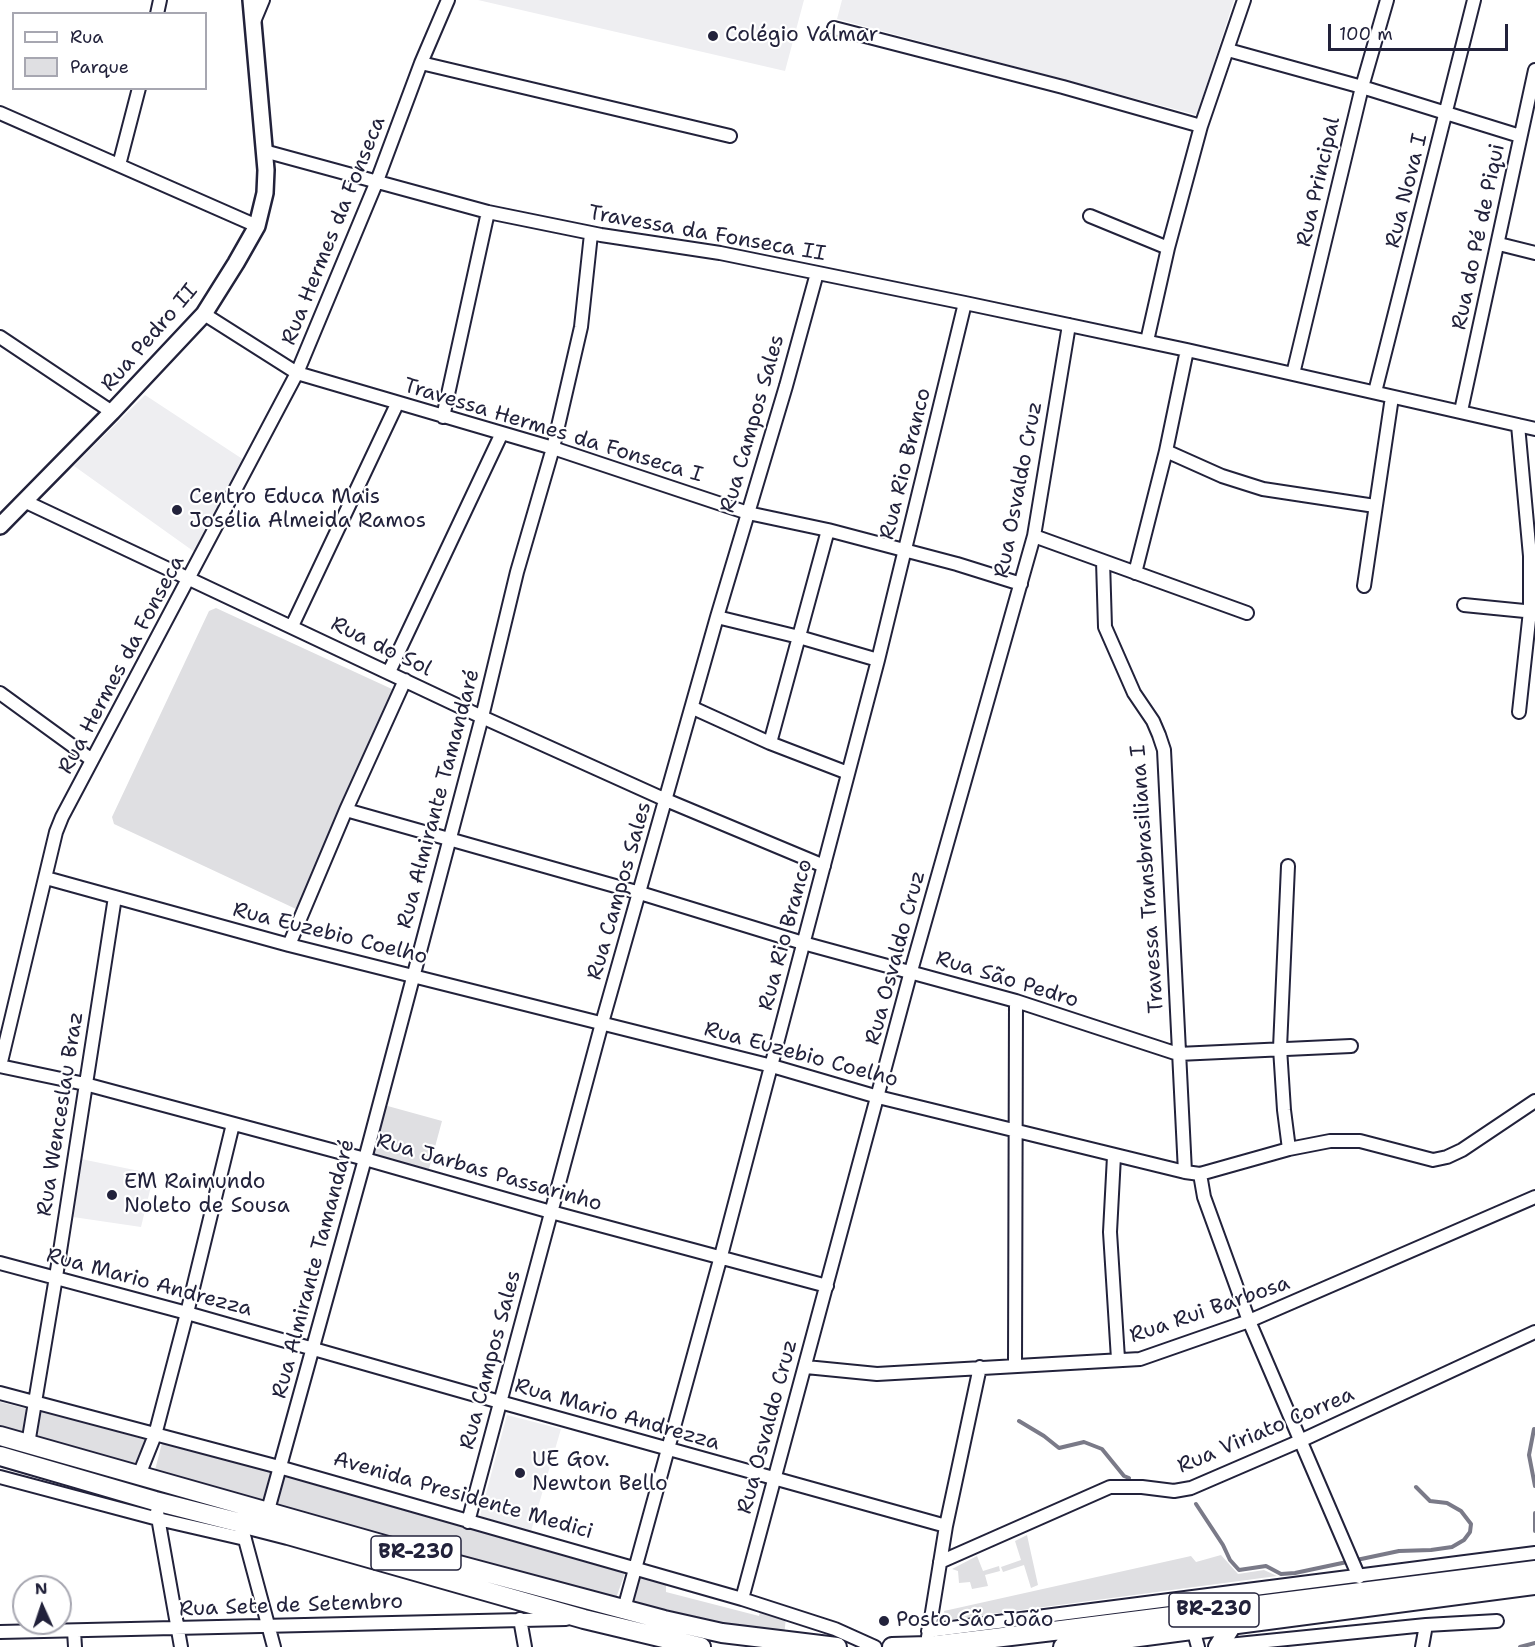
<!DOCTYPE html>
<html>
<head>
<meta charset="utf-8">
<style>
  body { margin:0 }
  #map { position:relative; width:1535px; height:1647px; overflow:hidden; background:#fff; font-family:"Shantell Sans",sans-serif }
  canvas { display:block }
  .legend { position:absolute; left:12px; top:12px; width:195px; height:78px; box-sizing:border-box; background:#fff; border:2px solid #a7a7b1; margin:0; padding:8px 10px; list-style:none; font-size:18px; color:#22223b }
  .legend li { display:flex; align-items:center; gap:12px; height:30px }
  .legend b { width:30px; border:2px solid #a7a7b1 }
  .north { position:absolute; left:12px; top:1575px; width:60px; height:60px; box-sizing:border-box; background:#fff; border:2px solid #a7a7b1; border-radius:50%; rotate:357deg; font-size:16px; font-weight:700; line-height:24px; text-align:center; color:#22223b }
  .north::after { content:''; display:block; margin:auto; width:21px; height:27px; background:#22223b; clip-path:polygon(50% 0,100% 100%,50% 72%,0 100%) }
  .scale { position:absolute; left:1328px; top:24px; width:180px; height:27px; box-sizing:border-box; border:3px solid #22223b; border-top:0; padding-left:8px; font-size:18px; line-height:21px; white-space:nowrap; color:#22223b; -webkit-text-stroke:4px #fff; paint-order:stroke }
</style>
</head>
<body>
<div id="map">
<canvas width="1535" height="1647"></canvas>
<ul class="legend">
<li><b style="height:8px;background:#fff"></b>Rua</li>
<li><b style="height:16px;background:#dfdfe2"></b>Parque</li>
</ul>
<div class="north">N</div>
<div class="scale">100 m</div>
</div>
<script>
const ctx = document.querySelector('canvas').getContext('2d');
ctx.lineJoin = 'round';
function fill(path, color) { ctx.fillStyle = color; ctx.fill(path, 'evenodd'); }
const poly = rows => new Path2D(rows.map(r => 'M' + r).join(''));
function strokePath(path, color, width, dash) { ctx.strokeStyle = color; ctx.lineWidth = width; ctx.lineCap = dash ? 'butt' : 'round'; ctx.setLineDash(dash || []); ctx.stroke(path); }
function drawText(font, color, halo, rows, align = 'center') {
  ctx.font = font + ' "Shantell Sans",sans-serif'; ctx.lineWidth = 4.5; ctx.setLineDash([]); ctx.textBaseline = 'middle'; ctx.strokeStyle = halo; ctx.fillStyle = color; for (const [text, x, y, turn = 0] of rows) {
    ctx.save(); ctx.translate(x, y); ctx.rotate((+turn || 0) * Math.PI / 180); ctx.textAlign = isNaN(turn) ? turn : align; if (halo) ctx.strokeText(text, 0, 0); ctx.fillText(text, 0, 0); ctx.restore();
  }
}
const built = poly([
  [478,0,804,0,785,71],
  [842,0,1234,0,1197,115,837,19],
  [145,395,244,460,196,553,74,466],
  [81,1159,154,1174,141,1227,73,1217],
  [507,1415,561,1429,531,1531,480,1516]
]);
const green = poly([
  [216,608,394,690,296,909,114,824,112,817,209,611],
  [384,1105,442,1121,429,1169,371,1154],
  [0,1402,28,1409,23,1439,0,1432],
  [41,1411,147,1440,138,1470,33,1441],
  [162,1443,274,1473,264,1505,154,1474],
  [284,1475,625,1573,615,1601,274,1506],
  [1027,1535,1038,1585,1031,1588,1024,1565,1003,1572,1001,1567,1021,1560,1015,1541],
  [1221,1555,1238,1574,1264,1570,1277,1576,946,1620,944,1611,1191,1556,1196,1562],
  [977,1556,983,1571,999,1566,1000,1571,985,1575,988,1586,972,1589,970,1582,959,1583,958,1571,952,1569],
  [640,1576,666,1583,666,1592,759,1616,760,1611,786,1617,784,1637,717,1626,634,1605,634,1598]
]);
const stream = poly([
  [1019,1421,1044,1436,1059,1448,1084,1442,1102,1449,1124,1476,1129,1478],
  [1534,1429,1529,1455,1535,1486],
  [1196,1504,1223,1545,1230,1560,1239,1570,1266,1566,1281,1574,1295,1573,1399,1551,1431,1550,1452,1547,1464,1540,1470,1532,1471,1524,1461,1511,1447,1503,1430,1501,1416,1487],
  [1535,1513,1535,1531],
  [1520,1647,1535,1643]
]);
const minor = poly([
  [157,14,160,0],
  [253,24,263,0],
  [834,28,1063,87,1201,126],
  [1228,50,1362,87,1520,136],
  [421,63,730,136],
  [0,113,257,226],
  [264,151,488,212,601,235,720,253,965,303,1187,350,1535,429],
  [119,165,139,88],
  [1090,216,1168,248],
  [1499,244,1535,253],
  [204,314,297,373,553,448,748,513,828,530,957,564,1021,584],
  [0,337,112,412],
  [1147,341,1168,248,1201,126,1244,0],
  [1293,374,1362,87,1387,0],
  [1375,392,1474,0],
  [1461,411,1535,70],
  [443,417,488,212],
  [1518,425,1530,556,1530,611,1519,712],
  [1166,451,1222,476,1263,489,1375,506],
  [24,501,482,717,666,800,824,866],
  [1034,536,1247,613],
  [1103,561,1105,627,1134,693,1153,721,1159,735,1164,750,1185,1172],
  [1135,573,1166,451,1187,350],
  [1364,586,1392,397],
  [1464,605,1535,612],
  [717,617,799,637,878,660],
  [292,626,397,404],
  [389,672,501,435],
  [0,693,92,760],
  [693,708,770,743,848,773],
  [770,743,828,530],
  [346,810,640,893,803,943,1016,1001,1178,1054,1351,1046],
  [1288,866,1280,1048,1284,1110,1289,1149],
  [46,878,289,945,772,1066,878,1097,1185,1172,1200,1174,1289,1149,1330,1141,1360,1141,1433,1160,1447,1157,1462,1150,1535,1101],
  [289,945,346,810,405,680],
  [0,1066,56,832,62,817,297,373,377,181,421,63,448,0],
  [0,1066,85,1084,365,1159,551,1212,827,1286],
  [1114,1156,1110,1232,1118,1359],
  [1200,1174,1204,1197,1249,1321,1359,1577],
  [0,1263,187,1313,500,1402,946,1526],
  [1015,1365,1016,1001],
  [806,1367,877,1374,1140,1359,1249,1321,1535,1197],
  [0,1393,279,1467,742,1599,835,1629,875,1647],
  [28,1444,56,1277,115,897],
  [139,1475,155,1435,187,1313,233,1124],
  [0,1477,158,1519,245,1539],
  [268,1510,365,1159,482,717,517,572,553,448,581,327,591,234],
  [157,1512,181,1647],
  [468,1522,602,1023,717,617,786,386,817,273],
  [243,1532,274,1647],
  [940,1562,1110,1487,1142,1487,1174,1491,1191,1488,1300,1441,1535,1332],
  [742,1599,911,971,1034,536,1069,325],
  [624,1609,721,1256,878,660,965,303],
  [520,1619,525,1647],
  [1192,1625,1198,1647],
  [74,1631,75,1647],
  [928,1631,1535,1553],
  [0,1632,566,1619],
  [928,1637,946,1526,980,1367],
  [1218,1646,1426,1625,1497,1621],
  [1422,1647,1426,1625]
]);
const tertiary = poly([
  [0,526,112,412,204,314,236,263,257,226,265,193,266,170,251,0]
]);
const primary = poly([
  [0,1436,395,1548,664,1620,722,1633,837,1647],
  [0,1456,155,1501,288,1535,584,1619,701,1647],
  [892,1647,928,1646,1053,1631,1535,1570],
  [1063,1647,1535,1585],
  [1218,1647,1232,1625]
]);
const markers = [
  [713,36,6,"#22223b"],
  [177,510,6,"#22223b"],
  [112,1195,6,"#22223b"],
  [520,1473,6,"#22223b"],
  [884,1621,6,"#22223b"]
];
const shields = [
  [416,1553,90],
  [1214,1610,90]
];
const shieldNames = [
  ["BR-230",416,1553],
  ["BR-230",1214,1610]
];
const poiNames = [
  ["Colégio Valmar",725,36],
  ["Centro Educa Mais",189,498],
  ["Josélia Almeida Ramos",189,522],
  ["EM Raimundo",124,1183],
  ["Noleto de Sousa",124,1207],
  ["UE Gov.",532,1461],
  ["Newton Bello",532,1485],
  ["Posto São João",896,1621]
];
const streetNames = [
  ["Rua Principal",1319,182,-77],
  ["Rua Nova I",1407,191,-76],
  ["Rua Hermes da Fonseca",334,231,-68],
  ["Travessa da Fonseca II",707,234,10],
  ["Rua do Pé de Piqui",1479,237,-78],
  ["Rua Pedro II",150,338,-49],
  ["Rua Campos Sales",753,424,-74],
  ["Travessa Hermes da Fonseca I",553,431,17],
  ["Rua Rio Branco",906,464,-76],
  ["Rua Osvaldo Cruz",1019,490,-79],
  ["Rua do Sol",381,647,26],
  ["Rua Hermes da Fonseca",122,665,-62],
  ["Rua Almirante Tamandaré",439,799,-75],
  ["Travessa Transbrasiliana I",1148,879,-94],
  ["Rua Campos Sales",620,891,-74],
  ["Rua Euzebio Coelho",330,934,14],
  ["Rua Rio Branco",786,935,-75],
  ["Rua Osvaldo Cruz",896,958,-75],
  ["Rua São Pedro",1007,980,17],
  ["Rua Euzebio Coelho",801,1055,15],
  ["Rua Wenceslau Braz",61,1114,-81],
  ["Rua Jarbas Passarinho",489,1173,16],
  ["Rua Almirante Tamandaré",314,1269,-75],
  ["Rua Mario Andrezza",149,1283,15],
  ["Rua Rui Barbosa",1210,1310,-19],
  ["Rua Campos Sales",491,1360,-75],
  ["Rua Mario Andrezza",617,1415,16],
  ["Rua Osvaldo Cruz",768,1427,-75],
  ["Rua Viriato Correa",1266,1431,-23],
  ["Avenida Presidente Medici",463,1496,16],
  ["Rua Sete de Setembro",291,1606,-2]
];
fill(built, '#eeeef1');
fill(green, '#dfdfe2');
strokePath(stream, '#7a7a88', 4);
strokePath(minor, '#22223b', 16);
strokePath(tertiary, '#22223b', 20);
strokePath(primary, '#22223b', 22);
strokePath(minor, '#fff', 12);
strokePath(tertiary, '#fff', 15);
strokePath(primary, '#fff', 18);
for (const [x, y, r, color] of markers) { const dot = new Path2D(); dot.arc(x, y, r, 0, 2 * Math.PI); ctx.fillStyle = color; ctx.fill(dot); strokePath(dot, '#fff', 2); }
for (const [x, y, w] of shields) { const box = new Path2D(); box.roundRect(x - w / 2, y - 17, w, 34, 4.5); ctx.fillStyle = '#fff'; ctx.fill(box); strokePath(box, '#22223b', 1.5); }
drawText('bold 20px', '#22223b', null, shieldNames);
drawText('21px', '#22223b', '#fff', poiNames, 'left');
drawText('21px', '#22223b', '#fff', streetNames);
</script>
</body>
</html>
